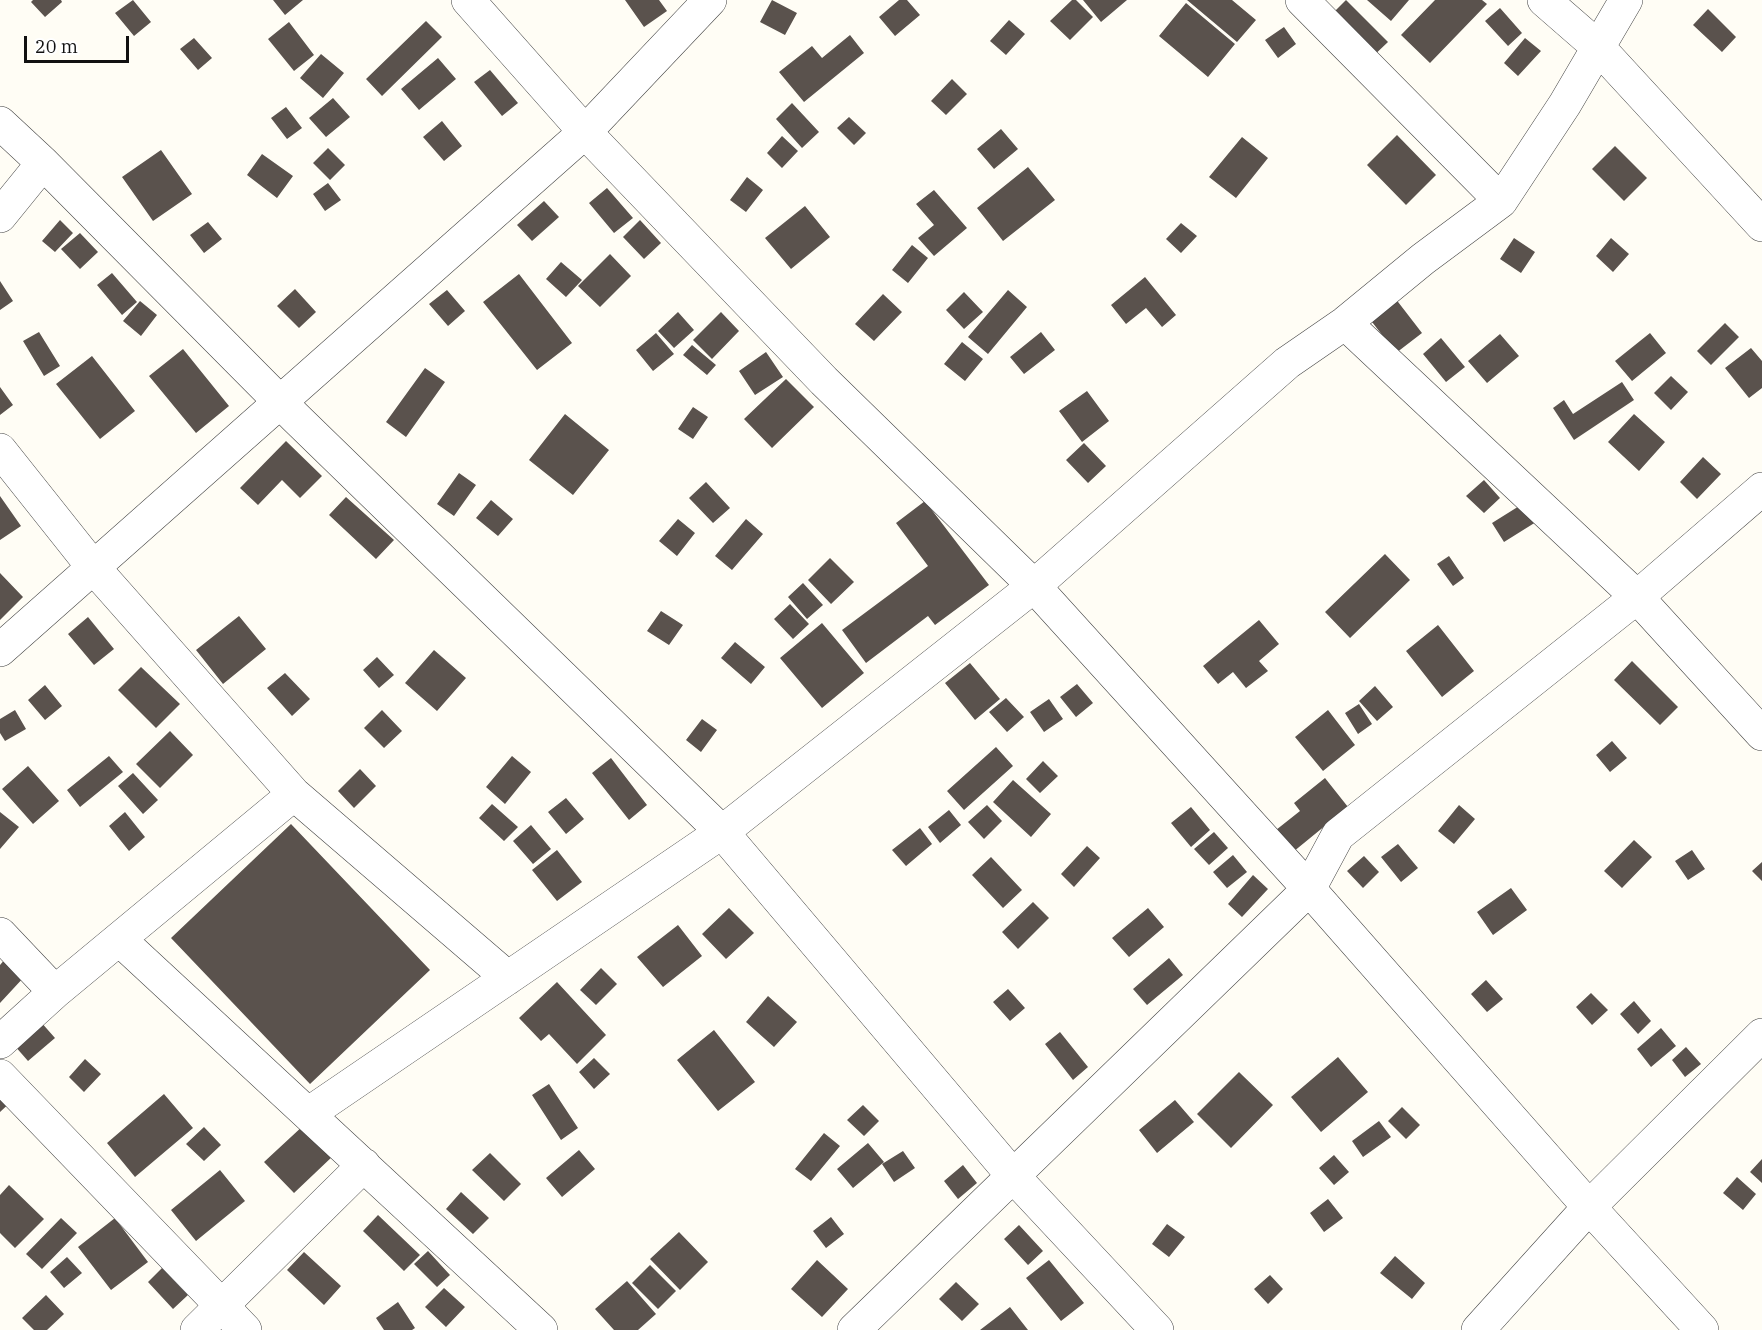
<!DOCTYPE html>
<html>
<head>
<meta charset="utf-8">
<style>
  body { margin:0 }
  #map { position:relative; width:1762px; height:1330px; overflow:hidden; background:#fffdf5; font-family:"IBM Plex Serif",serif }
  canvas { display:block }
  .scale { position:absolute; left:24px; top:36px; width:105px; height:27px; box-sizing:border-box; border:3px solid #111; border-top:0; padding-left:8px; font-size:18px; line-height:21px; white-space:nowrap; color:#111; -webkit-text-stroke:4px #fff; paint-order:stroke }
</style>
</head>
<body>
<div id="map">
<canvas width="1762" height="1330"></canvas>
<div class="scale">20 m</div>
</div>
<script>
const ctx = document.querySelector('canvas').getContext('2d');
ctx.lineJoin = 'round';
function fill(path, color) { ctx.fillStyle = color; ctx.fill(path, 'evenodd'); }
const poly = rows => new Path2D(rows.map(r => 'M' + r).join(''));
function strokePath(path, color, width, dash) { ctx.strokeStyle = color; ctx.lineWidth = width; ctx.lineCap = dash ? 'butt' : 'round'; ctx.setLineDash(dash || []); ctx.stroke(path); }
const building = poly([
  [33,0,61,0,62,2,45,17,31,2],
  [133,0,151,22,134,36,115,13],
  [273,0,303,0,285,15],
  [625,0,659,0,667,11,644,27],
  [772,0,797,13,785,35,760,22],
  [899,0,907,0,920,15,895,36,879,17],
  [1072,0,1076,0,1093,17,1070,40,1050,21],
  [1083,0,1127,0,1101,22],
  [1187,0,1232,0,1256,20,1237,42],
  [1346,0,1388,42,1369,60,1328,18],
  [1367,0,1409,0,1391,21],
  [1435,0,1482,0,1487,4,1430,63,1401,35],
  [1186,3,1235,44,1208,77,1159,36],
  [1500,8,1522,33,1508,46,1485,21],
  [1708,9,1736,37,1722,52,1693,25],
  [1009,20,1025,34,1006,55,990,41],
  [426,21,442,37,382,96,366,79],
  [289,22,314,55,294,71,268,39],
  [1284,27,1296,44,1278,58,1265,40],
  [850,35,864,53,804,102,779,72,812,46,822,58],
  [194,38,212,58,198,70,180,49],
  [1525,38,1541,51,1518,76,1504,63],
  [321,54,344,73,323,98,300,78],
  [438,58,456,79,419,110,401,89],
  [490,70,518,103,502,116,474,82],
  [952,79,967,94,946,115,931,101],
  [333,98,350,117,326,137,309,118],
  [792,103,819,132,802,148,776,119],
  [286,107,302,128,287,139,271,118],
  [849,117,866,133,854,145,837,128],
  [442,121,462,146,444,161,423,137],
  [1001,129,1018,149,994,169,977,149],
  [1397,135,1436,175,1406,205,1367,165],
  [782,136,798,151,782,168,767,153],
  [1242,137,1268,158,1236,198,1209,177],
  [1615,146,1647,178,1624,201,1592,169],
  [328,148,345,165,330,180,313,163],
  [161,150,192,194,153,221,122,177],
  [262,154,293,176,277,198,247,175],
  [1028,167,1055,200,1003,241,977,208],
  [747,177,763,190,746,212,730,200],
  [328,183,341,200,325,211,313,194],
  [607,188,633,218,614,233,589,203],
  [934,190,967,228,934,256,918,238,934,225,916,204],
  [544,201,559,217,532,241,517,225],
  [805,206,830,237,791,269,765,238],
  [60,220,73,233,55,252,42,241],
  [640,220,661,243,644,259,623,237],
  [208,222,222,239,204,253,190,235],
  [1181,223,1197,236,1181,253,1166,239],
  [80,233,98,252,80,269,61,249],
  [1514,238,1535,252,1521,273,1500,259],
  [1611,238,1629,254,1613,272,1596,256],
  [912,245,928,258,908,283,892,270],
  [610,254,631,276,600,307,578,286],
  [561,262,582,280,566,297,546,279],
  [112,273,137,302,122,315,97,285],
  [519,274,572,343,537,370,483,302],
  [1145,277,1176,315,1162,327,1146,308,1126,324,1111,305],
  [0,281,13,301,0,310],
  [295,289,316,312,299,328,277,306],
  [447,290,465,311,448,326,429,304],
  [1008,290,1027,307,988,354,968,337],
  [964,292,983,312,964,329,946,310],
  [883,294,902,312,874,341,855,324],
  [1395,298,1422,333,1396,353,1369,318],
  [140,301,157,315,141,336,123,321],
  [678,312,694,330,674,348,658,331],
  [721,312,739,331,712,359,693,340],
  [1725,323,1739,337,1711,365,1697,351],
  [39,332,60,366,44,376,23,341],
  [1041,332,1055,350,1024,374,1010,357],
  [656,333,674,354,653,371,636,350],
  [1650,333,1666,353,1632,381,1615,361],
  [1500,334,1519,356,1487,383,1468,361],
  [1441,338,1465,367,1446,382,1423,354],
  [962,342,983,359,965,381,944,364],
  [692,345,716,365,707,375,683,355],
  [1751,348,1762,361,1762,388,1749,398,1725,368],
  [183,349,229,406,196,433,149,376],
  [766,352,783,377,755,395,739,371],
  [92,356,135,411,100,439,56,384],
  [425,368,445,382,406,437,386,422],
  [1671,376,1688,392,1671,410,1654,393],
  [786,379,814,407,772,448,744,419],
  [1622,382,1634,400,1574,440,1553,408,1564,400,1573,414],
  [0,387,13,405,0,415],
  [1087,391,1109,421,1082,442,1059,411],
  [693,407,708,417,693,439,678,429],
  [565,414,609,450,573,495,529,460],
  [1634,414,1665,442,1639,471,1608,442],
  [286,441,322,476,300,498,282,480,258,505,240,488],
  [1084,443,1106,466,1088,483,1066,460],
  [1703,457,1721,474,1697,499,1680,482],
  [459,473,476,485,454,516,437,504],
  [1484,480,1500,498,1484,513,1466,496],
  [706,482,730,508,713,523,689,498],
  [0,496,21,526,0,540],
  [346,497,394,540,376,559,329,515],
  [491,500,513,519,498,536,476,518],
  [925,501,989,585,935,625,928,616,866,663,842,630,928,566,896,523],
  [1524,503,1536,522,1504,542,1492,523],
  [678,519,695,533,677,556,659,541],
  [746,519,763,534,732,570,715,556],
  [1385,554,1410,580,1350,638,1325,612],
  [1449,556,1464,578,1453,586,1437,564],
  [830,558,854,582,831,604,808,580],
  [0,573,23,597,0,620],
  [803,583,823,605,807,619,788,597],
  [790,604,809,624,793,639,774,619],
  [661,611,683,625,669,645,647,631],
  [239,616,266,649,223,684,196,650],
  [88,617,114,649,94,665,68,634],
  [1259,620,1279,644,1259,661,1268,671,1246,688,1233,672,1218,684,1203,666],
  [822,623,864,673,822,708,780,658],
  [1438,625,1474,671,1442,697,1406,651],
  [735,642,765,667,751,684,721,658],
  [434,650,466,678,437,711,405,683],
  [377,657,394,675,379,688,363,670],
  [1632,661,1678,707,1660,725,1614,680],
  [970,663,1000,699,975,720,945,683],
  [141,667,180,704,156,728,118,690],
  [285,673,310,699,292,716,267,688],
  [1077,684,1093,703,1076,717,1060,697],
  [45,685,62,706,45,720,28,700],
  [1375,686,1393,707,1377,721,1359,701],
  [1006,698,1024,717,1007,732,989,712],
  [1049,699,1063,719,1044,732,1030,712],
  [1359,704,1372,724,1358,734,1345,713],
  [15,710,26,729,5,741,0,733,0,719],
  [382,710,402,731,384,748,364,728],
  [1328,710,1355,745,1323,771,1295,737],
  [702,719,717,730,701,752,686,740],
  [170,731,193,755,160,788,136,764],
  [1612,741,1627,758,1610,772,1596,755],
  [996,747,1013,766,964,810,947,791],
  [109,756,123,772,80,807,67,790],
  [512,756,531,772,505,804,486,787],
  [611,758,647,805,629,820,592,773],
  [1043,761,1058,776,1040,793,1026,779],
  [28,766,59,801,33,824,2,789],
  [360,769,376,786,354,808,338,791],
  [133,773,158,800,143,814,118,786],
  [1325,778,1348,807,1293,852,1276,830,1300,811,1294,803],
  [1013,780,1051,814,1031,837,993,802],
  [566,798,584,819,566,834,548,812],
  [492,804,518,827,504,841,479,818],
  [987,805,1002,821,984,839,968,822],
  [1459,805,1475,819,1454,844,1438,831],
  [1191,807,1210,830,1191,847,1171,823],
  [949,810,961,825,940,843,928,827],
  [0,812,19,827,0,849],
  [125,812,145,837,129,851,109,826],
  [291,824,430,970,310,1084,171,938],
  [531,825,551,849,533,864,513,841],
  [920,828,932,844,906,866,892,850],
  [1214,832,1228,848,1209,865,1194,849],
  [1634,840,1652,857,1622,888,1604,871],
  [1398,844,1418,868,1401,882,1381,857],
  [1087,846,1100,858,1074,887,1061,874],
  [557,850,582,882,557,901,532,870],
  [1692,850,1705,869,1688,880,1675,861],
  [1233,855,1247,872,1227,888,1213,872],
  [1364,856,1379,872,1363,888,1347,871],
  [991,857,1022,890,1003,908,972,875],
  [1762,862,1762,881,1752,871],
  [1253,875,1268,889,1242,917,1228,904],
  [1511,888,1527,910,1493,935,1477,912],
  [1033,902,1049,918,1018,949,1002,932],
  [729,908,754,933,726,959,702,934],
  [1148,908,1164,927,1129,957,1112,938],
  [678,925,702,956,663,987,637,957],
  [6,958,25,976,0,1003,0,965],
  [1169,958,1183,975,1147,1005,1133,989],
  [601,968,617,984,596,1005,580,990],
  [1486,980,1503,999,1487,1012,1471,994],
  [557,982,606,1035,577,1064,549,1034,541,1041,519,1018],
  [1008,989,1025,1008,1010,1021,993,1002],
  [1591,993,1608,1010,1592,1025,1576,1007],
  [768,996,797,1022,774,1047,746,1022],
  [1634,1001,1651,1021,1638,1034,1620,1014],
  [40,1021,55,1038,28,1061,14,1045],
  [1661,1028,1676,1046,1651,1067,1637,1049],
  [714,1030,755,1082,718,1111,677,1060],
  [1060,1032,1088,1067,1073,1080,1045,1044],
  [1686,1047,1701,1064,1685,1077,1672,1060],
  [1338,1057,1368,1092,1321,1132,1291,1097],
  [594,1058,610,1074,594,1089,579,1072],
  [85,1059,101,1074,84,1092,69,1077],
  [1239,1072,1273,1105,1231,1148,1197,1114],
  [0,1084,14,1099,0,1112],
  [549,1084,578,1128,561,1140,532,1095],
  [164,1094,193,1128,135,1177,107,1143],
  [1175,1100,1194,1122,1157,1153,1139,1130],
  [863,1105,879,1121,864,1136,847,1120],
  [1402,1107,1420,1125,1406,1139,1388,1121],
  [1379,1121,1391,1137,1363,1157,1352,1141],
  [305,1124,334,1155,294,1193,264,1162],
  [204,1127,221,1145,204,1161,186,1144],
  [824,1133,840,1146,811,1181,795,1169],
  [868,1143,884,1162,853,1188,837,1169],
  [579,1150,595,1169,562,1197,546,1178],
  [903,1151,915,1168,894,1182,882,1164],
  [490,1153,521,1184,504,1201,472,1170],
  [1334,1155,1349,1172,1334,1185,1319,1168],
  [1762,1159,1762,1183,1750,1172],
  [963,1165,977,1183,958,1199,944,1181],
  [220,1170,245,1201,196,1241,171,1210],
  [1737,1177,1756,1194,1743,1210,1723,1193],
  [9,1185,44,1219,15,1248,0,1233,0,1195],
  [461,1192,489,1218,473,1234,446,1209],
  [1328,1199,1343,1218,1324,1232,1310,1213],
  [378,1215,420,1255,404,1271,363,1231],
  [831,1217,844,1234,826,1248,813,1231],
  [61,1218,77,1233,42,1269,26,1254],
  [115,1218,148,1262,111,1290,78,1247],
  [1167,1224,1185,1237,1169,1257,1152,1244],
  [1019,1225,1043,1251,1028,1265,1004,1239],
  [679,1232,708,1262,680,1290,650,1259],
  [428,1251,450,1275,437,1287,414,1264],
  [304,1252,341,1286,324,1305,287,1270],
  [1395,1256,1425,1283,1412,1299,1380,1273],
  [67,1257,82,1273,64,1288,50,1272],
  [817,1260,848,1289,822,1317,791,1289],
  [1049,1260,1084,1303,1061,1321,1026,1278],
  [650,1265,676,1291,658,1309,632,1283],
  [162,1268,188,1295,173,1309,148,1282],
  [1270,1275,1283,1289,1268,1304,1254,1289],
  [627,1281,656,1314,638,1330,614,1330,595,1309],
  [956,1282,979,1304,962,1321,939,1299],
  [444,1288,465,1307,446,1327,425,1307],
  [46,1295,64,1314,47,1330,34,1330,22,1318],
  [398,1302,415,1328,412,1330,384,1330,376,1318],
  [1010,1307,1028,1330,980,1330]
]);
const minor = poly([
  [468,0,585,132,824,381,1034,586,1309,889,1589,1207,1702,1330],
  [1302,0,1501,201],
  [1544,0,1598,47,1762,225],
  [0,123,43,163,295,417,722,832,1014,1177,1157,1330],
  [0,216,43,163],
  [1345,323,1637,597,1762,734],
  [0,450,93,567,294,794,508,978],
  [0,650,585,132,710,0],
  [0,934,55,992],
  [119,939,541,1330],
  [0,1042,55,992,294,794],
  [0,1076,245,1330],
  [308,1114,722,832,1034,586,1287,363,1345,323,1423,259,1501,201,1565,104,1626,0],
  [197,1330,364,1165],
  [854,1330,1309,889,1338,835,1637,597,1762,489],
  [1478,1330,1589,1207,1762,1035]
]);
fill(building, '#5a524d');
strokePath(minor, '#444', 34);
strokePath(minor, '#fff', 33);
</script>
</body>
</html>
